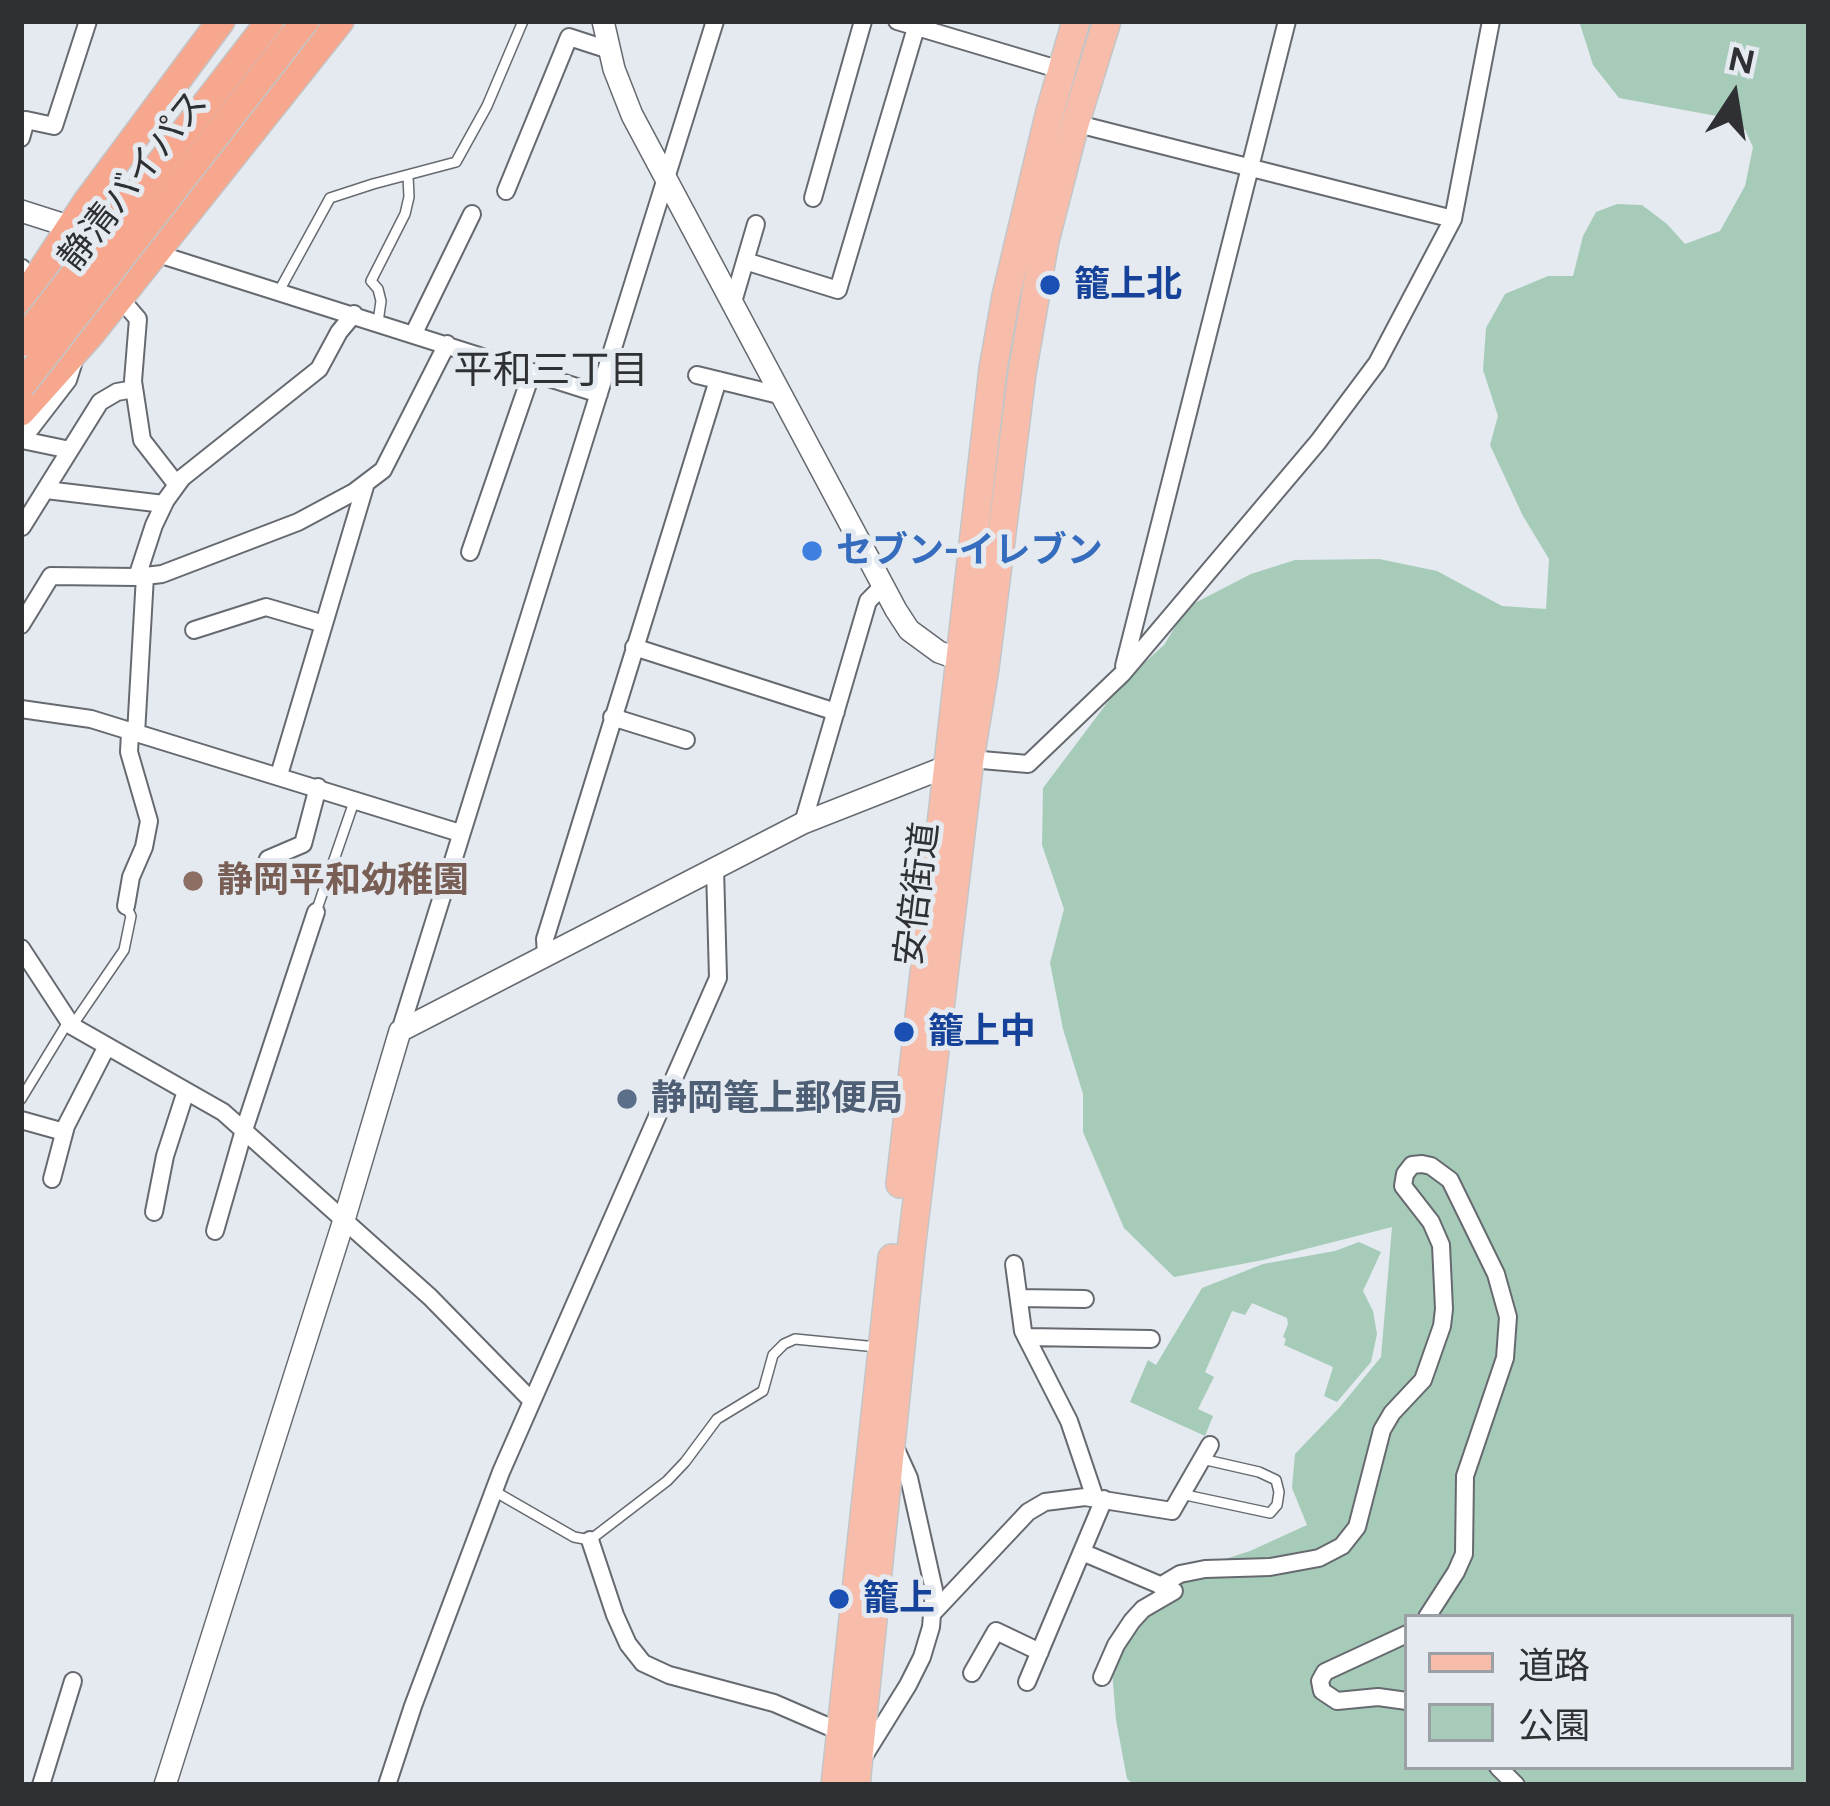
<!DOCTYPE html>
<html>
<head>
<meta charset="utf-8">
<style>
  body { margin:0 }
  #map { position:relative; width:1830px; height:1806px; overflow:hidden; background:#e4eaf0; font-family:Figtree,"Noto Sans JP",sans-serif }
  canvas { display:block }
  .frame { position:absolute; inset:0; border:24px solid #2e3033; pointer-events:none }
  .legend { position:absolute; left:1404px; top:1614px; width:390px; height:156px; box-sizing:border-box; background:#e4eaf0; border:3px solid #9ba0a4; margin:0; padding:15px 21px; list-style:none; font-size:36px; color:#2e3033 }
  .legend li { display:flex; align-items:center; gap:24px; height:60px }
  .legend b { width:60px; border:3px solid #9ba0a4 }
  .north { position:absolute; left:1674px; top:36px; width:120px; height:120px; -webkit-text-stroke:9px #e4eaf0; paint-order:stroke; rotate:12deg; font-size:33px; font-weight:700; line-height:48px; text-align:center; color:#2e3033 }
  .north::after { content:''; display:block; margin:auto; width:42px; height:54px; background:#2e3033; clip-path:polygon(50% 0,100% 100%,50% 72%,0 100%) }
</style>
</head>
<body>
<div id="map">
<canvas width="1830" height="1806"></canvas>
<div class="frame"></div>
<ul class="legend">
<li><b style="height:15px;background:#f8bdaa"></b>道路</li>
<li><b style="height:33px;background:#a7cbb9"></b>公園</li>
</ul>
<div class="north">N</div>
</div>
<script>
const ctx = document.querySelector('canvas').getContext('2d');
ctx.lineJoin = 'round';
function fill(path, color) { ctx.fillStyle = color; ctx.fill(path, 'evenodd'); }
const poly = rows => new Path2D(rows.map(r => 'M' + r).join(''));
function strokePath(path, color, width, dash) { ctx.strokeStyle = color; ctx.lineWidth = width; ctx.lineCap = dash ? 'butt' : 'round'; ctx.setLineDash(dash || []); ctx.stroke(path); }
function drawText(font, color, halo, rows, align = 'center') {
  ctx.font = font + ' Figtree,"Noto Sans JP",sans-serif'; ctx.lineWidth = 10; ctx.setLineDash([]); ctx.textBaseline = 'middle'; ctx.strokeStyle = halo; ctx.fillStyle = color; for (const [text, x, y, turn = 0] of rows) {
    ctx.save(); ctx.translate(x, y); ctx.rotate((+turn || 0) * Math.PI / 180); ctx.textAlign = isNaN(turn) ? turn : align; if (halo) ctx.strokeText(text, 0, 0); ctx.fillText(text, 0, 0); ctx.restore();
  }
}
const green = poly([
  [1579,21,1809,21,1809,1785,1135,1785,1127,1779,1116,1720,1110,1645,1197,1568,1250,1551,1307,1525,1292,1488,1295,1454,1339,1408,1381,1357,1392,1227,1263,1260,1174,1277,1124,1228,1083,1132,1083,1094,1063,1029,1050,963,1064,909,1042,845,1043,788,1122,683,1164,645,1187,607,1251,574,1295,560,1379,559,1437,571,1502,606,1546,609,1549,559,1523,516,1490,445,1498,416,1483,370,1486,328,1505,294,1548,276,1573,276,1583,236,1596,212,1617,204,1642,205,1667,224,1685,244,1720,231,1745,186,1753,147,1745,130,1722,117,1619,98,1593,65],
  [1407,1617,1791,1617,1791,1767,1407,1767],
  [1359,1242,1381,1252,1363,1291,1373,1311,1377,1334,1371,1362,1337,1402,1324,1396,1333,1367,1284,1345,1286,1339,1283,1337,1288,1324,1287,1318,1252,1303,1245,1315,1232,1311,1205,1372,1214,1377,1198,1409,1213,1416,1205,1436,1130,1402,1148,1360,1156,1365,1202,1288,1263,1264,1335,1251]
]);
const service = poly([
  [279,291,330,198,373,184,456,162,487,106,523,21],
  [378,322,381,301,378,289,371,281,405,214,409,197,408,176],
  [316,912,355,799],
  [72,1026,124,950,131,916,126,906],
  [21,1099,68,1022],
  [494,1491,574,1537,590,1540,667,1481,685,1462,717,1419,763,1391,773,1355,784,1344,795,1339,877,1347],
  [1181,1494,1270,1513,1277,1505,1279,1492,1276,1480,1259,1472,1202,1459]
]);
const minor = poly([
  [897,21,1061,70],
  [1070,122,1453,219],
  [21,138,26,120,54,126,88,21],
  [506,191,569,37,609,50],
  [813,198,863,21],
  [155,253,599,394],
  [745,261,838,290,918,21],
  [21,270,22,268],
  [120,298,138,319,133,381,142,440,177,485],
  [733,302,756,224],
  [414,333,472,214],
  [697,375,783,396],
  [22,440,70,450],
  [21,441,68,380,74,361],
  [46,490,164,504],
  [22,527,100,402,117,392,134,389],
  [470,552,532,372],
  [137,577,162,574,298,522,354,492,383,470,447,344],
  [21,625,51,576,137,577,154,525,166,500,182,478,319,369,339,332,354,314],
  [194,630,266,607,324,624],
  [634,647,836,712],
  [1124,666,1287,21],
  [21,709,91,719,460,833],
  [612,717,686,740],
  [136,734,145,576],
  [970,759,1028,764,1122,674,1318,442,1377,363,1453,219,1491,21],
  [279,775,366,483],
  [803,823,868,601,883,586],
  [260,884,268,859,303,844,318,787],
  [126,906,131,877,144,847,149,821,129,752,130,732],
  [21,948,72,1026,223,1112,430,1297,532,1401],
  [546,955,545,939,718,380],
  [400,1031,715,21],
  [21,1120,64,1132],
  [52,1179,66,1126,106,1048],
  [154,1212,165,1156,186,1091],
  [215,1231,244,1130,316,912],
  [1014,1264,1023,1331,1069,1421,1095,1498],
  [1019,1298,1085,1299],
  [1026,1337,1151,1339],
  [590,1540,615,1615,628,1644,643,1663,669,1675,774,1703,841,1732],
  [1082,1552,1174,1591,1143,1609,1132,1621,1116,1645,1102,1677],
  [1160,1586,1180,1574,1205,1569,1270,1567,1319,1558,1342,1546,1357,1527,1382,1430,1392,1413,1423,1380,1442,1326,1444,1309,1441,1245,1431,1222,1403,1186,1405,1174,1412,1165,1422,1164,1431,1166,1450,1180,1496,1274,1508,1317,1505,1358,1465,1476,1464,1554,1456,1572,1427,1617],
  [932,1614,1028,1512,1045,1502,1085,1497,1172,1511,1210,1445],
  [1407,1634,1325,1672,1320,1681,1322,1691,1337,1701,1378,1697,1407,1701],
  [972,1673,996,1631,1040,1652],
  [1027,1682,1104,1499],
  [864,1756,908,1685,922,1657,931,1627,934,1590,909,1478,894,1445],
  [1498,1767,1516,1785],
  [41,1785,73,1681],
  [387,1785,413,1706,501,1472,718,978,715,868]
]);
const tertiary = poly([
  [603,21,614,69,632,115,896,610,909,630,939,652,973,664],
  [21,211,112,240],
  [165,1785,344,1220,400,1031,803,823,948,766]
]);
const primary = poly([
  [900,1184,993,369,1006,296,1049,115,1076,21],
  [835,1785,892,1258],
  [856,1785,911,1250,970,759,985,668,1022,373,1045,241,1075,124,1107,21]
]);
const trunk = poly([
  [21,302,86,203,221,21],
  [21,412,90,335,340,21]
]);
const trunkBridge = poly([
  [21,343,270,21],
  [21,386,305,21]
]);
const markers = [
  [1050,285,12,"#1a4fb4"],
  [812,551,12,"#3f7fe0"],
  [193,881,12,"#8d6e63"],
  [904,1032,12,"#1a4fb4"],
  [627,1099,12,"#5c6f8a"],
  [839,1599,12,"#1a4fb4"]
];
const streetNames = [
  ["静清バイパス",134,181,-52],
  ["安倍街道",918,894,-83]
];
const transitNames = [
  ["籠上北",1074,285],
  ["籠上中",928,1032],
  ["籠上",863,1599]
];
const shopNames = [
  ["セブン-イレブン",836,551]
];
const educationNames = [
  ["静岡平和幼稚園",217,881]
];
const serviceNames = [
  ["静岡篭上郵便局",651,1099]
];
const neighbourhoodNames = [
  ["平和三丁目",551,372]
];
fill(green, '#a7cbb9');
strokePath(service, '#666a70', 12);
strokePath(minor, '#666a70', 20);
strokePath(tertiary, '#666a70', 24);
strokePath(primary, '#c4c5c6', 30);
strokePath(trunk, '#c4c5c6', 30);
strokePath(service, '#fff', 9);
strokePath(minor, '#fff', 16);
strokePath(tertiary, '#fff', 21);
strokePath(primary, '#f8bdaa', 27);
strokePath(trunk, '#f6a78e', 27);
strokePath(trunkBridge, '#c4c5c6', 30, []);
strokePath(trunkBridge, '#f6a78e', 27);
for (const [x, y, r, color] of markers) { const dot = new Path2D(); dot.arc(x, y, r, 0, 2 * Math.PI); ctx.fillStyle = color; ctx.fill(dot); strokePath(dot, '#e4eaf0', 4.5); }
drawText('36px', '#2e3033', '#e4eaf0', streetNames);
drawText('bold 36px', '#164399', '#e4eaf0', transitNames, 'left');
drawText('bold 36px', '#366cbe', '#e4eaf0', shopNames, 'left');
drawText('bold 36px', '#785e54', '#e4eaf0', educationNames, 'left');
drawText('bold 36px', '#4e5e75', '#e4eaf0', serviceNames, 'left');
drawText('39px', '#2e3033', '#e4eaf0', neighbourhoodNames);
</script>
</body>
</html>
